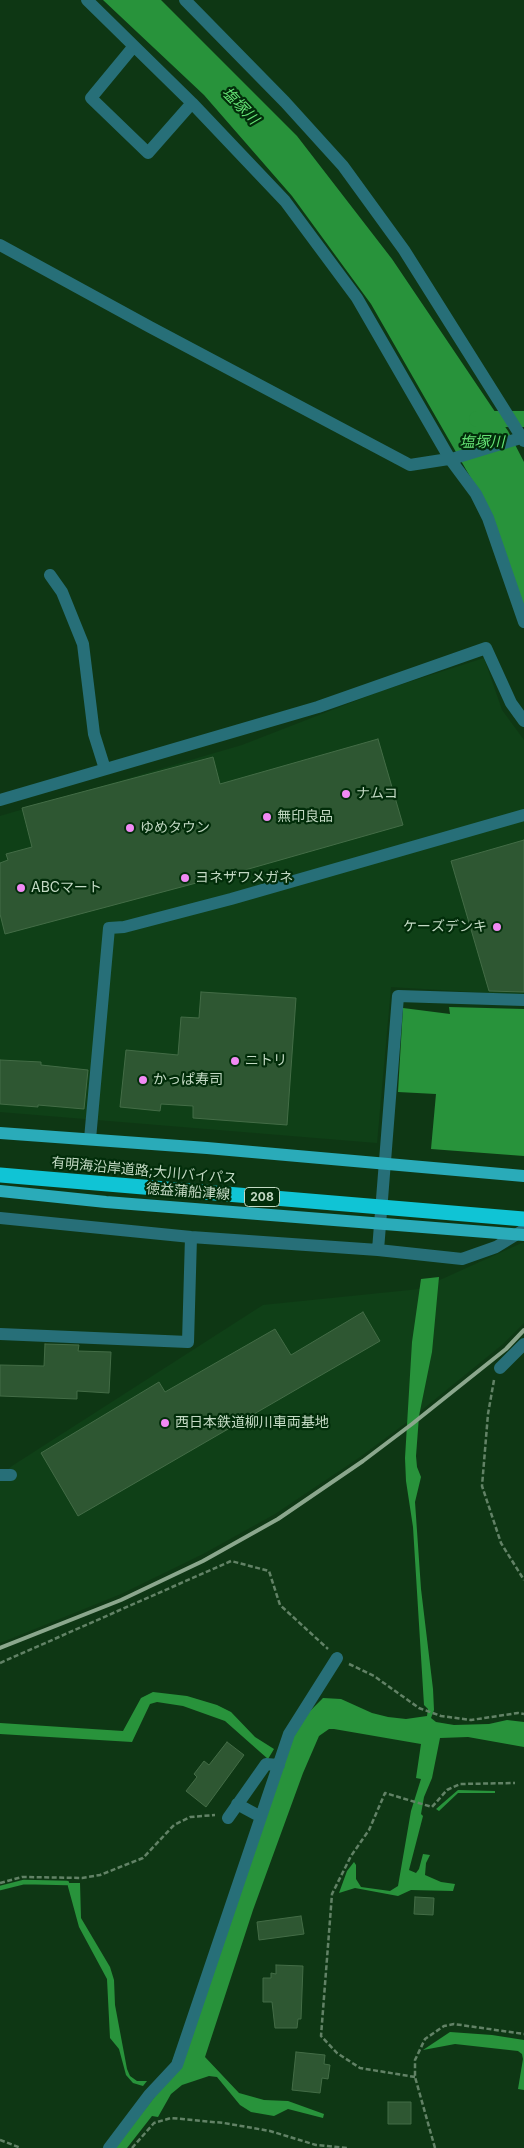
<!DOCTYPE html>
<html>
<head>
<meta charset="utf-8">
<style>
  body { margin:0 }
  canvas { display:block; background:#0e3714 }
</style>
</head>
<body>
<canvas width="524" height="2148"></canvas>
<script>
const ctx = document.querySelector('canvas').getContext('2d');
ctx.lineJoin = 'round';
function fill(path, color) { ctx.fillStyle = color; ctx.fill(path, 'evenodd'); }
const poly = rows => new Path2D(rows.map(r => 'M' + r).join(''));
function strokePath(path, color, width, dash) { ctx.strokeStyle = color; ctx.lineWidth = width; ctx.lineCap = dash ? 'butt' : 'round'; ctx.setLineDash(dash || []); ctx.stroke(path); }
function drawText(font, color, halo, rows, align = 'center') {
  ctx.font = font + ' Inter,"Noto Sans JP",sans-serif'; ctx.lineWidth = 4.5; ctx.setLineDash([]); ctx.textBaseline = 'middle'; ctx.strokeStyle = halo; ctx.fillStyle = color; for (const [text, x, y, turn = 0] of rows) {
    ctx.save(); ctx.translate(x, y); ctx.rotate((+turn || 0) * Math.PI / 180); ctx.textAlign = isNaN(turn) ? turn : align; if (halo) ctx.strokeText(text, 0, 0); ctx.fillText(text, 0, 0); ctx.restore();
  }
}
const built = poly([
  [484,658,502,710,524,740,524,995,391,987,377,1143,0,1112,0,816,242,745,381,691],
  [524,1242,524,1323,503,1344,407,1422,360,1457,275,1514,203,1554,121,1594,0,1643,0,1476,12,1466,263,1305,420,1289]
]);
const water = poly([
  [103,0,161,0,297,136,392,259,508,431,524,462,524,610,491,513,371,304,292,196,204,95],
  [449,1007,524,1009,524,1156,431,1149,436,1094,398,1092,403,1008,450,1014],
  [439,1277,432,1352,419,1416,416,1456,417,1467,421,1477,415,1502,421,1589,433,1689,434,1710,431,1718,436,1722,454,1725,489,1724,507,1720,524,1722,524,1747,468,1737,440,1738,432,1778,424,1797,421,1814,423,1816,409,1870,416,1873,419,1869,423,1854,430,1855,426,1863,425,1875,441,1882,455,1884,453,1891,411,1890,398,1896,355,1888,339,1893,347,1871,354,1862,356,1865,356,1879,361,1887,390,1891,398,1886,411,1811,421,1779,416,1778,421,1744,334,1729,329,1729,319,1736,303,1773,253,1910,205,2057,239,2093,264,2100,288,2101,324,2114,323,2118,288,2109,274,2116,251,2112,240,2105,217,2077,209,2076,182,2085,171,2094,158,2117,152,2116,127,2148,115,2148,163,2086,294,1736,309,1712,323,1698,341,1699,372,1713,388,1717,406,1719,427,1716,428,1709,424,1705,413,1527,406,1481,405,1458,412,1342,421,1279],
  [153,1692,187,1696,217,1705,231,1712,255,1737,274,1749,268,1759,225,1721,183,1706,157,1702,150,1704,132,1742,0,1734,0,1723,123,1731,141,1698],
  [458,1790,495,1791,495,1793,458,1793,439,1811,436,1809],
  [67,1883,80,1883,81,1918,110,1967,114,1980,115,2005,127,2069,130,2076,137,2081,147,2081,143,2086,133,2083,126,2075,119,2049,110,2038,107,1979,79,1927],
  [450,2032,492,2035,524,2040,524,2090,518,2089,523,2059,522,2054,518,2051,455,2044,423,2050]
]);
const stream = poly([
  [0,1888,24,1882,67,1883]
]);
const canal = poly([
  [477,419,524,419]
]);
const building = poly([
  [378,739,403,825,245,870,5,934,0,914,0,863,8,860,6,854,32,847,22,808,213,757,220,784,378,739],
  [524,840,524,992,489,991,451,861,524,840],
  [201,992,296,998,287,1125,193,1118,193,1106,161,1104,160,1111,120,1107,126,1050,178,1055,181,1017,199,1018,201,992],
  [0,1060,41,1062,41,1065,88,1070,84,1109,38,1105,38,1107,0,1104,0,1060],
  [363,1312,380,1341,78,1516,41,1453,159,1382,165,1392,275,1329,291,1355,363,1312],
  [45,1344,79,1345,78,1351,111,1352,109,1393,77,1391,77,1399,0,1396,0,1365,44,1366,45,1344],
  [227,1742,244,1755,206,1807,186,1791,197,1777,194,1774,204,1761,209,1765,227,1742],
  [415,1897,434,1898,433,1915,414,1914,415,1897],
  [301,1916,304,1934,259,1940,257,1922,301,1916],
  [276,1965,303,1966,301,2019,298,2019,297,2028,275,2028,272,2002,263,2002,263,1978,271,1978,271,1973,276,1974,276,1965],
  [296,2052,325,2055,324,2064,330,2065,328,2079,322,2078,320,2093,292,2090,296,2052],
  [388,2102,411,2102,411,2124,388,2124,388,2102]
]);
const path = poly([
  [494,1380,488,1414,482,1486,501,1543,524,1580],
  [0,1663,231,1561,269,1571,280,1605,328,1649],
  [349,1664,374,1676,419,1708,441,1716,471,1720,518,1713,524,1714],
  [0,1883,22,1877,82,1878,100,1875,143,1858,174,1825,190,1817,215,1815],
  [415,2077,360,2068,337,2053,321,2036,332,1894,351,1856,369,1830,385,1793,432,1807,447,1790,460,1784,515,1783],
  [0,2140,21,2148],
  [132,2148,154,2123,171,2118,224,2123,270,2131,316,2145,347,2148],
  [435,2148,415,2077,415,2060,425,2039,444,2026,454,2024,524,2034]
]);
const minor = poly([
  [87,0,192,103,285,201,357,298,450,459,476,494,488,518,524,622],
  [185,0,285,102,343,166,404,250,524,441],
  [134,46,91,98,148,153,192,103],
  [0,245,150,327,410,465,455,458,524,437],
  [50,575,62,592,83,644,94,734,105,769],
  [0,800,318,707,486,648,511,703,524,721],
  [90,1139,109,928,124,927,231,899,524,815],
  [0,1218,191,1237,378,1250,462,1259,496,1247,522,1231],
  [378,1250,398,996,524,1000],
  [0,1334,188,1342,191,1237],
  [500,1368,524,1344],
  [0,1475,11,1475],
  [237,1804,261,1817],
  [228,1818,266,1764,279,1765],
  [109,2148,149,2095,177,2065,289,1734,337,1658]
]);
const major = poly([
  [0,1133,207,1148,524,1176],
  [0,1191,106,1202,524,1235]
]);
const highway = poly([
  [0,1175,524,1219]
]);
const rail = poly([
  [0,1648,121,1600,203,1561,278,1519,363,1461,412,1424,506,1349,524,1330]
]);
const markers = [
  [346,794,5,"#f18af4"],
  [267,817,5,"#f18af4"],
  [130,828,5,"#f18af4"],
  [185,878,5,"#f18af4"],
  [21,888,5,"#f18af4"],
  [497,927,5,"#f18af4"],
  [235,1061,5,"#f18af4"],
  [143,1080,5,"#f18af4"],
  [165,1423,5,"#f18af4"]
];
const shields = [
  [262,1197,35]
];
const shieldNames = [
  ["208",262,1197]
];
const poiNames = [
  ["ナムコ",356,794],
  ["無印良品",277,817],
  ["ゆめタウン",140,828],
  ["ヨネザワメガネ",195,878],
  ["ABCマート",31,888],
  ["ケーズデンキ",487,927,"right"],
  ["ニトリ",245,1061],
  ["かっぱ寿司",153,1080],
  ["西日本鉄道柳川車両基地",175,1423]
];
const streetNames = [
  ["有明海沿岸道路;大川バイパス",144,1171,5],
  ["徳益蒲船津線",188,1192,4]
];
const waterNames = [
  ["塩塚川",240,106,46],
  ["塩塚川",482,442]
];
fill(built, '#0f4017');
fill(water, '#28933b');
strokePath(stream, '#28933b', 4.5);
strokePath(canal, '#28933b', 16);
fill(building, '#2e5732');
strokePath(building, '#436c46', 1);
strokePath(path, '#628266', 2.5, [5, 2.5]);
strokePath(minor, '#276f78', 12);
strokePath(major, '#2aabb9', 12);
strokePath(highway, '#10c4d5', 15);
strokePath(rail, '#8ba78d', 4);
for (const [x, y, r, color] of markers) { const dot = new Path2D(); dot.arc(x, y, r, 0, 2 * Math.PI); ctx.fillStyle = color; ctx.fill(dot); strokePath(dot, '#022d0a', 2); }
for (const [x, y, w] of shields) { const box = new Path2D(); box.roundRect(x - w / 2, y - 9.5, w, 19, 4); ctx.fillStyle = '#022d0a'; ctx.fill(box); strokePath(box, '#c3d9c4', 1); }
drawText('bold 12px', '#c3d9c4', null, shieldNames);
drawText('14px', '#c3d9c4', '#022d0a', poiNames, 'left');
drawText('14px', '#c3d9c4', '#022d0a', streetNames);
drawText('italic 15px', '#65e375', '#022d0a', waterNames);
</script>
</body>
</html>
